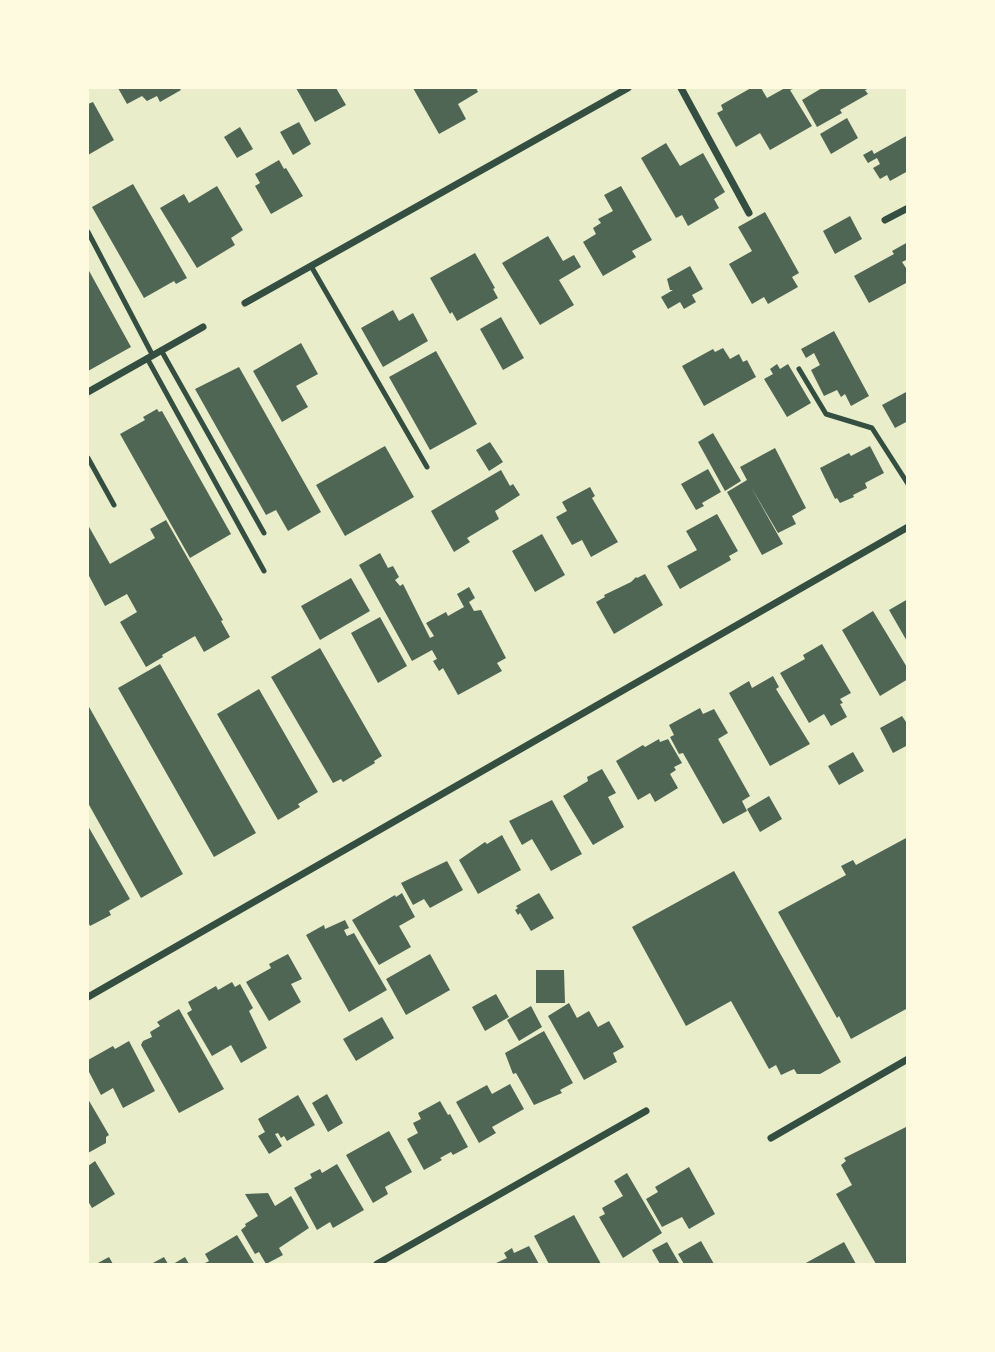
<!DOCTYPE html>
<html>
<head>
<meta charset="utf-8">
<style>
  body { margin:0 }
  #map { position:relative; width:995px; height:1352px; overflow:hidden; background:#e9edc9; font-family:"IBM Plex Serif",serif }
  canvas { display:block }
  .frame { position:absolute; inset:0; border:89px solid #fefae0; pointer-events:none }
</style>
</head>
<body>
<div id="map">
<canvas width="995" height="1352"></canvas>
<div class="frame"></div>
</div>
<script>
const ctx = document.querySelector('canvas').getContext('2d');
ctx.lineJoin = 'round';
function fill(path, color) { ctx.fillStyle = color; ctx.fill(path, 'evenodd'); }
const poly = rows => new Path2D(rows.map(r => 'M' + r).join(''));
function strokePath(path, color, width, dash) { ctx.strokeStyle = color; ctx.lineWidth = width; ctx.lineCap = dash ? 'butt' : 'round'; ctx.setLineDash(dash || []); ctx.stroke(path); }
const building = poly([
  [118,88,179,88,181,90,160,102,157,96,147,101,142,96,127,104],
  [296,88,336,88,346,105,315,122],
  [413,88,476,88,478,92,458,104,466,119,439,134],
  [751,88,761,88,767,98,785,88,796,88,790,90,812,126,770,150,760,133,736,147,717,113,723,110,721,105],
  [822,88,870,88,865,90,868,94,840,110,842,113,817,127,802,100],
  [93,102,114,140,88,155,88,104],
  [847,118,858,138,831,154,820,134],
  [299,122,311,144,293,155,280,132],
  [240,127,253,149,237,158,224,137],
  [908,135,908,171,890,181,887,175,880,179,873,168,880,164,877,158,868,163,863,155,872,150,874,154],
  [666,143,680,166,703,153,725,192,714,199,719,208,688,226,682,215,676,218,641,158],
  [279,160,284,169,286,168,303,196,271,214,255,186,260,183,255,174],
  [133,184,187,278,176,284,174,281,144,298,92,207],
  [217,186,243,230,231,238,235,245,197,268,160,208,184,194,189,203],
  [621,186,652,240,632,251,636,257,603,276,583,242,596,234,593,228,601,223,598,219,613,211,604,195],
  [765,212,799,273,792,277,798,287,768,304,764,297,752,304,729,264,752,251,738,227],
  [850,216,862,239,835,254,823,231],
  [548,236,563,261,574,255,581,267,559,280,574,305,540,325,502,263],
  [908,242,908,259,902,262,908,271,908,282,869,303,854,276,894,254,892,251],
  [475,253,495,288,493,289,498,298,457,321,452,312,450,314,430,278],
  [690,266,703,289,692,295,696,302,684,309,680,302,668,309,661,297,673,290,670,290,667,279],
  [88,269,131,347,88,371],
  [393,310,399,321,413,313,428,341,383,367,361,328],
  [501,317,524,358,503,370,480,329],
  [834,331,869,396,851,406,845,394,841,397,837,390,824,396,811,370,820,365,814,353,806,358,801,349],
  [301,343,318,374,296,386,308,407,282,422,253,371],
  [723,348,730,359,739,354,743,362,747,360,756,377,704,406,682,366,713,349,715,352],
  [436,351,477,424,430,450,389,377],
  [777,364,780,369,788,364,811,403,787,417,764,379,773,374,770,369],
  [239,367,321,512,288,531,276,510,266,515,195,389],
  [908,391,908,421,895,428,882,405],
  [157,409,159,412,162,411,231,534,190,558,120,434,145,420,143,417],
  [713,433,741,481,725,491,698,442],
  [490,442,503,462,489,471,476,450],
  [385,446,414,497,345,536,316,485],
  [870,446,884,473,865,483,867,488,853,495,854,497,840,503,837,498,835,499,820,468,849,453,851,456],
  [775,448,806,508,792,516,796,524,778,533,751,487,783,544,762,555,727,492,747,480,740,467],
  [708,469,721,492,702,503,704,506,696,510,681,484],
  [501,470,510,486,513,484,520,495,495,511,499,519,467,538,470,542,454,552,431,511],
  [590,487,595,496,592,498,618,542,591,557,582,540,572,545,556,517,567,511,562,502],
  [717,514,738,551,729,556,731,560,680,589,667,566,697,550,686,531],
  [166,520,223,620,221,621,230,637,204,652,195,636,162,655,163,657,146,667,120,622,137,612,127,594,105,606,88,574,88,525,110,564,155,538,150,529],
  [542,534,565,575,535,592,512,551],
  [380,553,388,568,393,566,399,577,395,580,400,586,403,584,430,638,434,636,426,623,446,612,448,616,464,607,457,594,469,587,475,598,469,602,474,611,481,610,506,658,497,663,502,671,458,695,443,668,439,671,433,661,437,659,432,650,412,661,359,565],
  [645,574,663,605,614,634,596,602,605,597,604,595,631,582,636,577,637,578],
  [351,578,370,611,320,640,301,606],
  [908,599,908,643,889,610],
  [873,611,908,669,908,679,880,696,842,630],
  [380,617,407,666,378,683,351,633],
  [822,644,851,693,840,699,843,703,840,704,847,717,831,726,824,714,809,723,780,673,805,659,803,655],
  [320,648,382,756,374,761,375,763,343,782,341,779,333,783,271,677],
  [160,664,256,833,214,857,118,688],
  [773,676,779,687,776,689,810,744,770,766,729,693,749,681,752,688],
  [259,689,318,792,298,804,300,807,278,820,217,714],
  [88,705,183,874,141,898,88,803],
  [700,708,703,714,714,709,728,733,718,739,750,796,742,801,747,811,723,824,683,753,679,754,670,737,674,735,669,725],
  [902,716,908,725,908,745,893,753,880,728],
  [659,739,660,742,668,739,682,763,674,767,676,770,670,774,678,788,655,802,650,793,638,800,616,761,643,745,645,747],
  [853,752,864,771,839,785,828,766],
  [602,769,616,793,608,797,624,827,593,845,563,796,588,781,587,777],
  [769,796,782,819,760,832,747,809],
  [552,800,582,854,551,871,532,839,522,845,509,821],
  [88,826,130,899,109,911,111,915,90,926,88,922],
  [502,835,521,870,478,894,459,860,485,842,487,844],
  [908,837,908,1008,851,1039,839,1016,837,1018,778,912,846,875,841,866,853,860,856,865],
  [447,861,463,890,430,908,424,899,413,905,401,883],
  [734,871,841,1062,820,1074,797,1074,794,1069,781,1075,776,1065,769,1069,731,1001,686,1026,632,927],
  [402,893,415,917,399,926,411,947,379,965,352,920,395,895,396,897],
  [539,893,554,918,531,931,520,913,518,915,515,910,518,908,516,906],
  [345,920,349,928,344,930,347,936,354,933,387,990,349,1012,306,935,324,925,325,929],
  [288,954,302,979,291,984,301,1002,269,1021,246,982,271,968,269,964],
  [430,954,450,990,406,1015,386,979],
  [536,970,564,970,565,1003,536,1003],
  [232,982,235,987,240,984,253,1008,249,1011,267,1048,241,1063,231,1045,212,1056,187,1013,192,1010,188,1002,216,986,218,990],
  [496,994,509,1017,485,1031,472,1007],
  [569,1003,577,1018,589,1011,598,1027,609,1021,624,1047,613,1053,617,1062,584,1080,548,1016],
  [531,1006,542,1027,519,1041,507,1020],
  [179,1009,224,1089,179,1113,141,1045,143,1041,152,1037,150,1032,160,1026,157,1022],
  [382,1017,394,1038,356,1061,343,1039],
  [544,1031,573,1083,560,1090,562,1093,534,1105,516,1073,513,1074,505,1053],
  [129,1041,155,1091,123,1108,113,1088,101,1095,88,1070,88,1060,113,1046,115,1049],
  [510,1084,524,1109,492,1127,496,1133,479,1143,456,1102,487,1085,492,1094],
  [327,1094,343,1123,328,1132,312,1103],
  [298,1095,315,1125,287,1141,284,1136,281,1138,278,1133,275,1134,282,1146,269,1154,258,1136,265,1132,258,1119],
  [88,1099,109,1135,106,1137,106,1143,88,1153],
  [440,1101,448,1115,450,1114,468,1147,453,1155,451,1152,440,1158,442,1160,424,1170,407,1139,418,1133,413,1123,421,1119,418,1113],
  [908,1126,908,1264,876,1264,836,1194,852,1185,841,1165,846,1161,844,1158],
  [389,1131,412,1172,385,1187,388,1194,373,1203,346,1155],
  [95,1161,115,1194,92,1208,88,1201,88,1166],
  [337,1164,364,1210,333,1228,330,1222,317,1230,294,1188,312,1178,310,1174,320,1169,322,1173],
  [689,1167,715,1214,689,1229,682,1217,662,1227,646,1199,658,1192,655,1187],
  [627,1173,662,1233,623,1258,599,1217,605,1214,602,1208,623,1196,614,1181],
  [268,1193,275,1206,291,1196,309,1228,279,1248,283,1255,266,1264,259,1252,255,1254,241,1230,246,1226,245,1224,258,1216,245,1194],
  [574,1215,601,1264,549,1264,534,1236],
  [237,1235,254,1263,203,1264,209,1261,205,1254],
  [701,1241,714,1264,684,1264,678,1254],
  [667,1242,679,1263,675,1264,660,1264,652,1250],
  [844,1242,856,1264,804,1264],
  [529,1246,539,1264,494,1264,507,1258,504,1253,512,1248,514,1253],
  [109,1257,113,1264,96,1264],
  [164,1257,168,1264,151,1264],
  [185,1257,189,1264,173,1264]
]);
const service = poly([
  [88,232,153,356],
  [311,266,427,467],
  [161,350,264,533],
  [147,358,264,571],
  [799,369,826,414,872,428,908,484],
  [88,458,114,505]
]);
const minor = poly([
  [681,88,749,213],
  [885,220,908,208],
  [245,303,628,88],
  [88,392,203,327],
  [88,997,908,527],
  [771,1138,908,1059],
  [377,1264,646,1111]
]);
fill(building, '#4f6655');
strokePath(service, '#344e41', 5);
strokePath(minor, '#344e41', 7);
</script>
</body>
</html>
